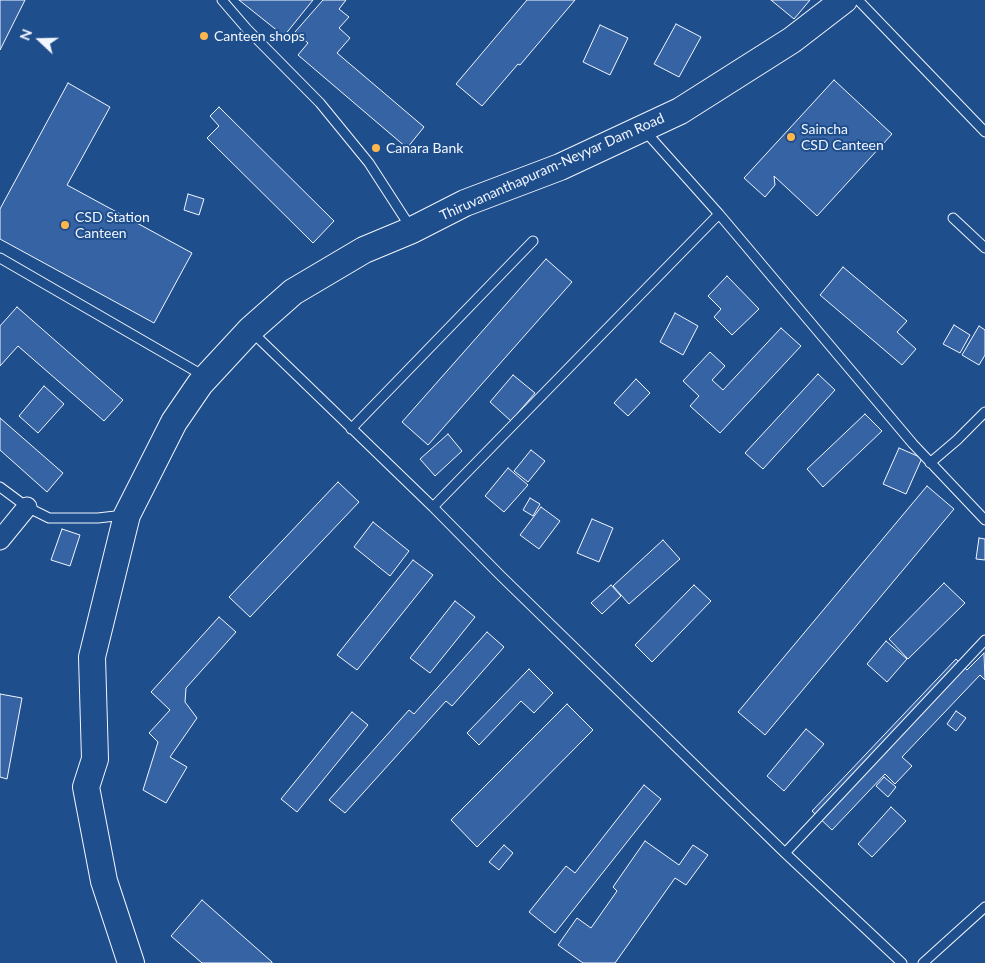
<!DOCTYPE html>
<html>
<head>
<meta charset="utf-8">
<style>
  body { margin:0 }
  #map { position:relative; width:985px; height:963px; overflow:hidden; background:#1f4e8c; font-family:Lato,sans-serif }
  canvas { display:block }
  .north { position:absolute; left:15px; top:15px; width:50px; height:50px; -webkit-text-stroke:4px #1f4e8c; paint-order:stroke; rotate:291deg; font-size:14px; font-weight:700; line-height:20px; text-align:center; color:#f2f6ff }
  .north::after { content:''; display:block; margin:auto; width:18px; height:22px; background:#f2f6ff; clip-path:polygon(50% 0,100% 100%,50% 72%,0 100%) }
</style>
</head>
<body>
<div id="map">
<canvas width="985" height="963"></canvas>
<div class="north">N</div>
</div>
<script>
const ctx = document.querySelector('canvas').getContext('2d');
ctx.lineJoin = 'round';
function fill(path, color) { ctx.fillStyle = color; ctx.fill(path, 'evenodd'); }
const poly = rows => new Path2D(rows.map(r => 'M' + r).join(''));
function strokePath(path, color, width, dash) { ctx.strokeStyle = color; ctx.lineWidth = width; ctx.lineCap = dash ? 'butt' : 'round'; ctx.setLineDash(dash || []); ctx.stroke(path); }
function drawText(font, color, halo, rows, align = 'center') {
  ctx.font = font + ' Lato,sans-serif'; ctx.lineWidth = 4; ctx.setLineDash([]); ctx.textBaseline = 'middle'; ctx.strokeStyle = halo; ctx.fillStyle = color; for (const [text, x, y, turn = 0] of rows) {
    ctx.save(); ctx.translate(x, y); ctx.rotate((+turn || 0) * Math.PI / 180); ctx.textAlign = isNaN(turn) ? turn : align; if (halo) ctx.strokeText(text, 0, 0); ctx.fillText(text, 0, 0); ctx.restore();
  }
}
const building = poly([
  [0,0,25,0,0,50,0,0],
  [239,0,313,0,284,36,239,0],
  [323,0,346,0,339,9,349,17,339,28,350,38,337,53,424,127,407,148,298,55,308,43,295,32,323,0],
  [527,0,575,0,520,65,518,64,482,106,456,84,527,0],
  [771,0,810,0,794,19,771,0],
  [676,24,701,37,679,77,654,64,676,24],
  [600,25,628,38,610,75,583,62,600,25],
  [834,80,892,134,817,216,774,176,775,185,765,197,744,178,834,80],
  [68,83,110,107,67,185,192,253,154,323,0,239,0,209,68,83],
  [219,107,334,221,313,243,207,138,219,126,210,116,219,107],
  [188,194,204,199,199,215,184,210,188,194],
  [546,259,572,282,428,445,402,422,546,259],
  [843,267,907,321,897,332,916,349,902,365,820,295,843,267],
  [727,276,759,309,732,335,714,317,721,309,708,296,727,276],
  [17,307,123,400,104,421,18,346,0,366,0,326,17,307],
  [675,313,698,326,683,355,660,342,675,313],
  [954,325,970,335,960,353,943,344,954,325],
  [979,326,985,330,985,355,979,365,962,355,979,326],
  [781,328,801,346,720,433,690,406,699,396,683,381,710,352,725,366,712,380,723,390,781,328],
  [818,374,835,390,763,469,745,453,818,374],
  [513,375,535,393,511,421,490,402,513,375],
  [636,379,650,393,628,416,614,403,636,379],
  [44,386,64,404,38,433,19,416,44,386],
  [865,414,882,431,823,487,807,469,865,414],
  [0,418,63,473,47,492,0,450,0,418],
  [448,434,462,451,435,476,420,459,448,434],
  [899,448,922,458,906,494,883,484,899,448],
  [531,450,545,461,528,482,514,471,531,450],
  [508,468,528,485,504,512,485,496,508,468],
  [338,482,359,502,250,617,229,597,338,482],
  [927,486,954,509,765,735,738,712,927,486],
  [530,498,540,504,533,516,523,510,530,498],
  [541,507,560,521,539,549,520,535,541,507],
  [592,519,613,528,599,562,577,553,592,519],
  [373,522,409,551,390,576,354,547,373,522],
  [62,529,80,535,70,566,51,560,62,529],
  [979,538,985,539,985,560,976,559,979,538],
  [663,540,680,559,629,604,613,586,663,540],
  [413,560,433,575,357,670,337,655,413,560],
  [944,583,965,603,908,659,889,639,944,583],
  [611,585,621,596,602,614,591,603,611,585],
  [694,585,711,601,652,662,635,645,694,585],
  [455,601,475,617,430,673,410,658,455,601],
  [219,617,236,632,186,688,185,702,197,718,170,757,187,767,166,803,143,790,158,742,149,733,170,710,151,692,219,617],
  [487,632,504,647,452,706,446,701,345,813,329,800,409,710,414,714,487,632],
  [886,641,907,659,887,682,867,664,886,641],
  [984,653,985,680,980,675,902,757,912,766,895,784,885,774,832,830,812,811,956,659,967,670,984,653],
  [529,669,553,693,534,713,521,701,479,745,467,733,529,669],
  [0,694,22,698,7,779,0,777,0,694],
  [567,704,593,730,477,847,451,820,567,704],
  [956,711,966,718,956,731,947,724,956,711],
  [352,712,368,725,297,812,281,799,352,712],
  [806,729,824,744,784,791,767,776,806,729],
  [884,777,896,787,888,797,876,786,884,777],
  [644,785,661,799,555,933,529,912,566,866,575,873,644,785],
  [891,807,906,821,872,857,858,844,891,807],
  [645,841,679,865,693,845,708,855,686,885,675,878,615,963,583,963,558,945,577,918,591,928,617,891,613,887,645,841],
  [504,845,513,853,499,870,489,862,504,845],
  [202,900,272,962,272,963,202,963,171,936,202,900]
]);
const lane = poly([
  [222,0,247,29,320,103,369,163,411,228],
  [858,0,985,132],
  [644,130,719,214,913,444,985,520],
  [953,218,985,248],
  [0,258,204,376],
  [251,331,433,507,500,575,785,853,902,963],
  [351,429,533,241],
  [930,463,957,440,985,412],
  [0,487,27,507,49,518,98,518,124,515],
  [433,507,719,214],
  [785,853,985,640],
  [923,963,985,907]
]);
const street = poly([
  [0,540,27,507]
]);
const secondary = poly([
  [131,963,104,881,86,787,95,759,92,657,127,515,174,422,200,384,250,330,293,292,364,250,412,230,465,203,560,167,680,111,792,40,844,0]
]);
const markers = [
  [204,36,5,"#ffb74d"],
  [791,137,5,"#ffb74d"],
  [376,148,5,"#ffb74d"],
  [65,225,5,"#ffb74d"]
];
const poiNames = [
  ["Canteen shops",214,36],
  ["Saincha",801,129],
  ["CSD Canteen",801,145],
  ["Canara Bank",386,148],
  ["CSD Station",75,217],
  ["Canteen",75,233]
];
const streetNames = [
  ["Thiruvananthapuram-Neyyar Dam Road",552,167,-24]
];
fill(building, '#3563a3');
strokePath(building, '#f2f6ff', 1);
strokePath(lane, '#f2f6ff', 11);
strokePath(street, '#f2f6ff', 21);
strokePath(secondary, '#f2f6ff', 28);
strokePath(lane, '#1f4e8c', 9);
strokePath(street, '#1f4e8c', 19);
strokePath(secondary, '#1f4e8c', 26);
for (const [x, y, r, color] of markers) { const dot = new Path2D(); dot.arc(x, y, r, 0, 2 * Math.PI); ctx.fillStyle = color; ctx.fill(dot); strokePath(dot, '#1f4e8c', 2); }
drawText('14px', '#f2f6ff', '#1f4e8c', poiNames, 'left');
drawText('14px', '#f2f6ff', '#1f4e8c', streetNames);
</script>
</body>
</html>
